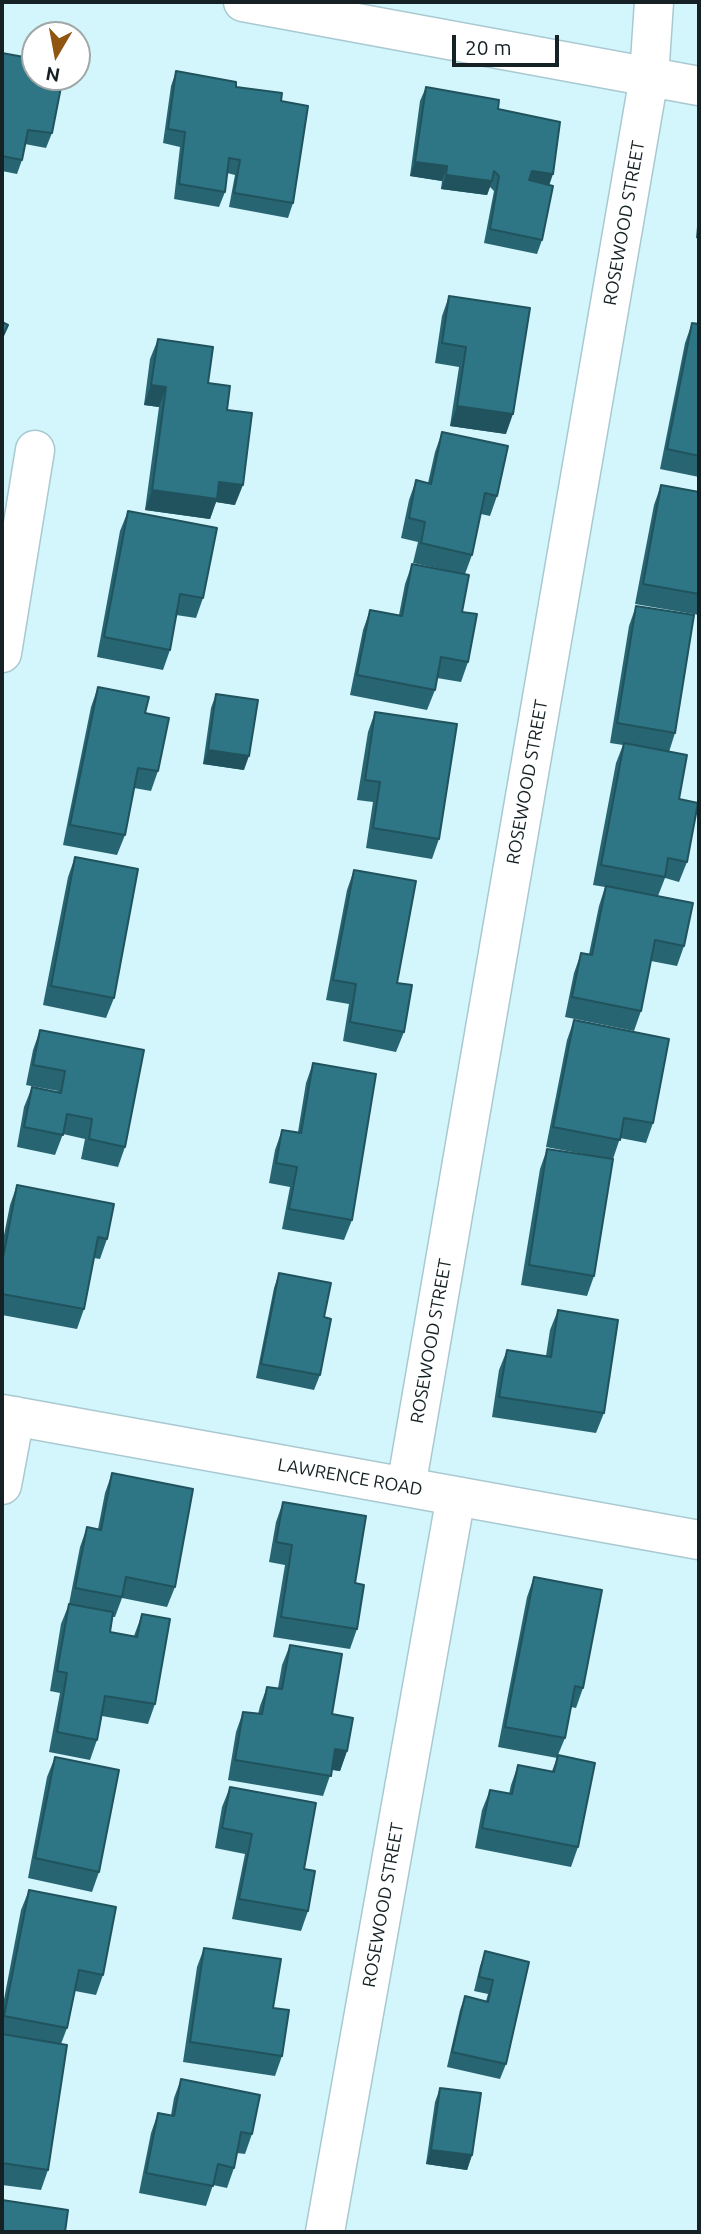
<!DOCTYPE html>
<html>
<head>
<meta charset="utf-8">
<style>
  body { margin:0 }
  #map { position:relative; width:701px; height:2234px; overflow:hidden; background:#d3f5fc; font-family:Ubuntu,sans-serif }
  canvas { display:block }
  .frame { position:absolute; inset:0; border:4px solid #152124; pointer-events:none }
  .north { position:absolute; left:21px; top:21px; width:70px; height:70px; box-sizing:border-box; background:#fff; border:2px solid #a1a6a7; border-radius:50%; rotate:190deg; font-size:19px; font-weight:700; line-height:28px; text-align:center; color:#152124 }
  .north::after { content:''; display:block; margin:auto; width:24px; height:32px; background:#8f5511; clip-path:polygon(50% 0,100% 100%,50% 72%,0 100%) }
  .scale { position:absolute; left:452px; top:35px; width:107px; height:32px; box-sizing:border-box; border:4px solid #152124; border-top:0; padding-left:9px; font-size:21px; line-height:24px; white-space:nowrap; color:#152124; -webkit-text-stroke:5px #fff; paint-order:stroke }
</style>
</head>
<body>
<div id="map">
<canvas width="701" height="2234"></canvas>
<div class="frame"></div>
<div class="north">N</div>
<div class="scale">20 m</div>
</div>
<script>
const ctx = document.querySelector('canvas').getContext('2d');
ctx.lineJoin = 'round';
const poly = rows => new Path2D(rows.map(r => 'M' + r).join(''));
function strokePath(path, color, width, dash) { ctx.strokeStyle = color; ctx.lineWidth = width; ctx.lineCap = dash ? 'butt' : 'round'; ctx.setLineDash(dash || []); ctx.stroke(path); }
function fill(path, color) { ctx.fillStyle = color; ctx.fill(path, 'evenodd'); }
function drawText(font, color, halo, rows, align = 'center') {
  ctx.font = font + ' Ubuntu,sans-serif'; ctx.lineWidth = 5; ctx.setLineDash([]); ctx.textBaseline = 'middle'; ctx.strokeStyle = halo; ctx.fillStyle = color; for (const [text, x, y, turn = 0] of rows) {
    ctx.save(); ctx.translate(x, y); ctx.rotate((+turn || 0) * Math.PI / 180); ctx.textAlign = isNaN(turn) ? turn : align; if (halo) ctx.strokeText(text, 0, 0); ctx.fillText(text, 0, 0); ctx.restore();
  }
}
const minor = poly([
  [243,2,699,86],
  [2,653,35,450],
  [2,1414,699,1540],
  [2,1485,15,1416],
  [406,1487,649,77,654,2],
  [325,2232,456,1496]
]);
const wall = poly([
  [2,53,52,133,46,148,25,144,22,160,17,174,2,171],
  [176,71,236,87,281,101,293,203,288,218,229,207,235,175,227,173,225,192,219,207,174,199,180,147,163,143,171,86],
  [426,87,498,109,549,185,542,240,537,254,484,243,494,191,490,187,487,195,441,189,442,181,410,176,420,101],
  [699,204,699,239,696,238],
  [449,296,506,434,450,426,459,367,435,363,442,316],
  [692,323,699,324,699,477,660,469,685,343],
  [158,339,208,383,227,410,235,505,216,502,210,519,145,510,159,407,144,405,150,359],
  [442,432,497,496,490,516,481,514,472,555,465,574,462,612,468,662,461,682,437,678,435,690,427,710,350,695,363,630,370,610,399,615,405,584,412,564,450,571,413,563,418,542,401,538,409,500,416,480,428,483,435,452],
  [661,485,699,492,699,615,635,604,654,505],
  [128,511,203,598,196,618,176,615,170,650,163,670,97,657,120,531],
  [636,606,675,733,669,752,679,799,687,862,679,882,665,878,658,896,684,946,677,966,651,961,641,1011,634,1031,565,1017,574,973,581,953,589,954,599,906,605,887,593,885,616,763,623,745,610,743,629,626],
  [98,687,145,713,158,771,151,791,134,788,125,835,117,855,63,845,91,707],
  [216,694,244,770,203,764,211,708],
  [375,712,439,839,432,859,366,848,373,802,357,800,368,732],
  [75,857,114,998,106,1018,43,1005,68,877],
  [354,870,397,983,404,1032,396,1052,343,1041,349,1004,326,1000,347,890],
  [574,1020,653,1123,646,1143,620,1138,613,1159,594,1276,587,1296,521,1285,540,1169,547,1149,588,1155,546,1147,567,1040],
  [40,1030,125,1147,118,1167,81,1159,85,1139,63,1134,55,1155,17,1147,24,1107,32,1087,58,1093,58,1091,26,1085,33,1050],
  [313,1063,352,1220,344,1240,282,1229,290,1187,269,1183,275,1150,282,1130,298,1132,306,1083],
  [17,1185,107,1239,100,1259,94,1258,84,1309,77,1329,2,1315,2,1245,10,1205],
  [279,1273,324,1317,320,1375,314,1390,256,1378,274,1288],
  [558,1310,604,1413,596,1433,492,1417,499,1370,507,1350,546,1356,550,1330],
  [112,1473,175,1587,167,1607,122,1598,115,1617,113,1617,110,1632,134,1636,142,1614,155,1704,148,1724,102,1716,97,1740,90,1760,49,1752,60,1693,50,1691,61,1624,69,1604,80,1547,87,1527,98,1529,105,1493],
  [283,1502,355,1583,357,1629,350,1649,273,1637,285,1565,269,1562,276,1522],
  [534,1577,583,1688,576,1708,571,1707,565,1738,558,1755,578,1847,571,1867,475,1848,482,1810,490,1790,509,1794,511,1785,518,1765,552,1771,557,1758,498,1747,527,1597],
  [290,1645,332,1714,347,1751,340,1771,332,1770,323,1796,228,1780,236,1732,243,1712,258,1714,260,1706,267,1687,278,1688,282,1665],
  [55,1757,99,1872,92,1892,28,1878,47,1777],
  [230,1787,308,1911,301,1931,232,1919,245,1854,215,1848,222,1807],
  [29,1890,103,1975,96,1995,75,1991,67,2028,61,2044,48,2170,41,2190,2,2185,2,2010,21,1910],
  [204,1948,273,2008,282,2056,275,2076,183,2062,197,1967],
  [485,1951,529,1962,506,2064,500,2079,447,2067,460,2010,465,1996,486,2001,488,1994,474,1991,480,1966],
  [181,2079,252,2134,245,2154,237,2153,234,2168,227,2188,213,2185,206,2206,139,2193,151,2133,158,2113,171,2115,174,2098],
  [440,2088,472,2155,467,2170,426,2164,435,2102]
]);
const shadedWall = poly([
  [415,162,447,166,442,181,410,176],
  [532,171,553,174,548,189,526,186],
  [446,175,492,181,487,195,441,189],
  [151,385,166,387,159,407,144,405],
  [457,406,513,414,506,434,450,426],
  [219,482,243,485,235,505,216,502,210,519,145,510,152,490],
  [208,750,249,756,244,770,203,764],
  [335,1749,347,1751,340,1771,328,1769],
  [431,2150,472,2155,467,2170,426,2164]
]);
const building = poly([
  [2,53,35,59,35,77,63,77,52,133,28,130,22,160,2,156,2,53],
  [176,71,236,82,236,87,282,93,281,101,308,106,293,203,234,193,240,160,229,158,225,192,179,184,185,132,168,129,176,71],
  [426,87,499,100,498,109,560,122,553,174,532,171,529,180,553,186,542,240,490,229,499,176,494,171,492,181,446,175,447,166,415,162,426,87],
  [449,296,530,308,513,414,457,406,466,347,442,343,449,296],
  [2,322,8,325,2,338,2,322],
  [692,323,699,324,699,456,667,449,692,323],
  [158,339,213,347,208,383,230,386,227,410,252,413,243,485,219,482,217,499,152,490,166,387,151,385,158,339],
  [442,432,508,446,497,496,485,493,472,555,421,543,425,522,409,518,416,480,431,484,442,432],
  [661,485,699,492,699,594,643,584,661,485],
  [128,511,217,528,203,598,180,594,170,650,104,637,128,511],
  [412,564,469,575,462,612,477,614,468,662,441,657,435,690,357,675,370,610,402,616,412,564],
  [636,606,694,615,675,733,617,723,636,606],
  [98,687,149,697,145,713,169,718,158,771,138,768,125,835,70,825,98,687],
  [216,694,258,700,249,756,208,750,216,694],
  [375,712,457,724,439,839,373,828,380,782,365,780,375,712],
  [624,743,687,755,679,799,698,803,687,862,668,858,665,877,601,865,624,743],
  [75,857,138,869,114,998,51,986,75,857],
  [354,870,416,881,397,983,412,985,404,1032,350,1022,356,984,333,980,354,870],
  [606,886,693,903,684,946,655,940,641,1011,572,997,581,953,592,955,606,886],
  [574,1020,669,1039,653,1123,624,1118,620,1140,553,1127,574,1020],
  [40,1030,144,1050,125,1147,89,1139,92,1119,67,1114,63,1135,24,1127,32,1087,61,1093,65,1071,33,1065,40,1030],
  [313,1063,376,1074,352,1220,289,1209,297,1167,276,1163,282,1130,301,1133,313,1063],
  [547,1149,613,1159,594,1276,529,1265,547,1149],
  [17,1185,114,1204,107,1239,98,1237,84,1309,2,1294,2,1263,17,1185],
  [279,1273,331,1283,324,1317,331,1319,320,1375,261,1364,279,1273],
  [558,1310,618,1320,604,1413,499,1397,507,1350,551,1357,558,1310],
  [112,1473,193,1489,175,1587,126,1577,122,1597,75,1588,87,1527,101,1530,112,1473],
  [283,1502,366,1516,355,1583,364,1585,357,1629,281,1617,292,1545,276,1542,283,1502],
  [534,1577,602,1590,583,1688,575,1686,565,1738,505,1727,534,1577],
  [69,1604,113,1612,110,1632,137,1637,142,1614,170,1619,155,1704,105,1696,97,1740,57,1732,67,1673,57,1671,69,1604],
  [290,1645,342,1654,332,1714,353,1718,347,1751,335,1749,331,1776,235,1760,243,1712,262,1714,267,1687,282,1689,290,1645],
  [558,1755,595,1763,578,1847,482,1828,490,1790,512,1794,518,1765,554,1772,558,1755],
  [55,1757,119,1770,99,1872,35,1858,55,1757],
  [230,1787,316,1803,304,1869,315,1871,308,1911,239,1899,252,1834,222,1828,230,1787],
  [29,1890,116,1907,103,1975,79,1970,67,2028,4,2016,29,1890],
  [204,1948,281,1959,273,2008,289,2010,282,2056,190,2042,204,1948],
  [485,1951,529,1962,506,2064,452,2052,465,1996,488,2002,493,1980,479,1977,485,1951],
  [2,2034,67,2045,48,2170,2,2163,2,2034],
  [181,2079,260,2095,252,2134,241,2132,234,2168,218,2164,213,2186,146,2173,158,2113,174,2116,181,2079],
  [440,2088,481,2093,472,2155,431,2150,440,2088],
  [2,2200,68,2210,65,2232,2,2232,2,2200]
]);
const streetNames = [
  ["ROSEWOOD STREET",624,223,-80],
  ["ROSEWOOD STREET",527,782,-80],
  ["ROSEWOOD STREET",431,1341,-80],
  ["LAWRENCE ROAD",350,1477,10],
  ["ROSEWOOD STREET",383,1905,-80]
];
strokePath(minor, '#a9c9d1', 41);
strokePath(minor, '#fff', 38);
fill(wall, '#286572');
fill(shadedWall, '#20535d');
fill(building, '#2e7685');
strokePath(building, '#20535d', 2);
drawText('18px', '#152124', '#fff', streetNames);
</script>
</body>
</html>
